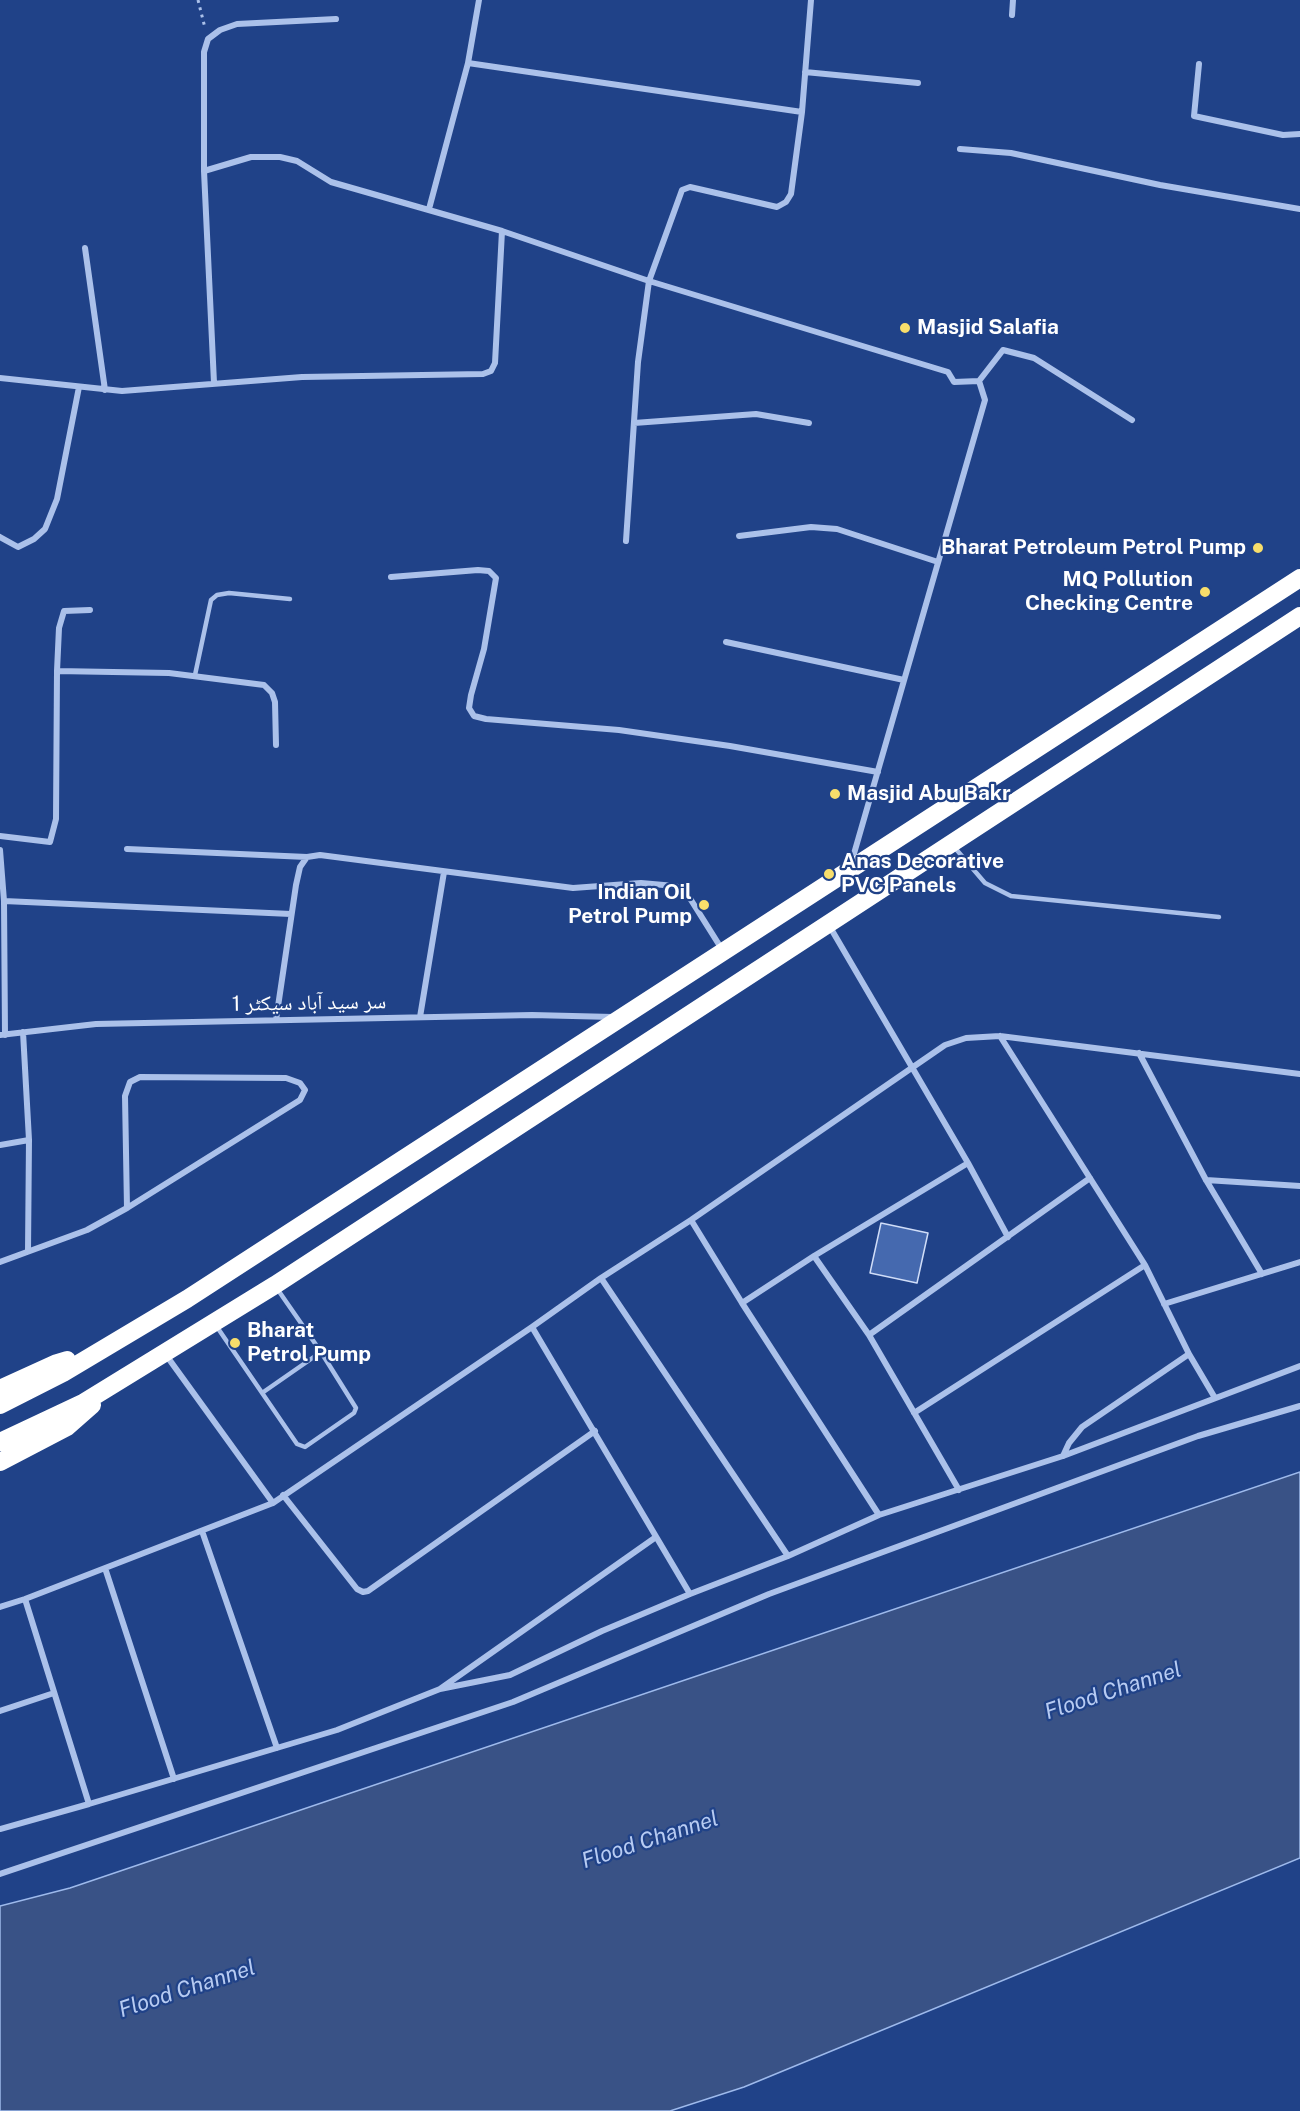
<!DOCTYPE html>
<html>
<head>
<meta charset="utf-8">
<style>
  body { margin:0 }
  canvas { display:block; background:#204288 }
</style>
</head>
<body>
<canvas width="1300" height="2111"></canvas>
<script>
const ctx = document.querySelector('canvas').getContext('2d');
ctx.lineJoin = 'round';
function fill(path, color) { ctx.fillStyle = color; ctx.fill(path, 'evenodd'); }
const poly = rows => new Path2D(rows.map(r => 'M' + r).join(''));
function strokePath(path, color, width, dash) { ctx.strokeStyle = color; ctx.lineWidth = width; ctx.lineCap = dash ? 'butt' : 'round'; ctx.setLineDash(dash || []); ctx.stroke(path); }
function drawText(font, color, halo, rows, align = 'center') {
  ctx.font = font + ' "Public Sans","Noto Naskh Arabic",sans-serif'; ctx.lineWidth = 4.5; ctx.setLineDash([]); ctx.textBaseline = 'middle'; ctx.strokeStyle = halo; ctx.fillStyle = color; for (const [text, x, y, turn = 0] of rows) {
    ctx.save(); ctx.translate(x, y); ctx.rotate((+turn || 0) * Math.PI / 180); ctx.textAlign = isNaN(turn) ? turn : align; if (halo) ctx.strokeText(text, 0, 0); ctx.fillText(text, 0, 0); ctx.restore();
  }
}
const water = poly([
  [1300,1472,1300,1858,744,2087,670,2111,0,2111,0,1906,70,1888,1300,1472]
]);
const building = poly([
  [881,1223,928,1233,917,1283,870,1273,881,1223]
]);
const path = poly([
  [198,0,205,28]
]);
const lane = poly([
  [195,675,211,600,217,595,229,593,290,599],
  [955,848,985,883,1011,896,1219,917],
  [217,1327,297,1444,305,1447,354,1413,356,1408,321,1352,278,1290],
  [262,1393,321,1352]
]);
const street = poly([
  [1012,15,1013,0],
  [468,63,802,112],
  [1199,64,1194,116,1283,135,1300,134],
  [805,72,918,83],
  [960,149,1011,153,1160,185,1300,209],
  [204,171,251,157,280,157,297,161,331,182,502,231,649,281,948,372,954,382,979,381,1003,350,1034,358,1132,420],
  [429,209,468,63,479,0],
  [85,248,105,390],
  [0,378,122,391,302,377,483,374,491,371,495,363,502,231],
  [214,383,204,171,204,52,208,39,220,30,237,24,336,19],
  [634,423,756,414,809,423],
  [739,536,811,527,837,529,938,562],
  [0,537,18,547,34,539,45,529,57,499,79,387],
  [626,541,638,362,649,281,682,190,690,187,777,207,786,202,791,194,802,112,811,0],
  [391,577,478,570,489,571,496,578,484,649,471,695,469,708,474,716,486,719,619,730,730,746,878,772],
  [726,642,904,680],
  [57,671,169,673,264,685,272,693,275,702,276,745],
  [0,836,50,842,56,819,57,671,59,628,64,611,90,610],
  [127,849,307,857],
  [0,850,4,901,5,1035],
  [851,864,985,400,979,381],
  [4,901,291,914],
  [830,927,968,1163,1008,1237],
  [420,1017,444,872],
  [276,1020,296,885,300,867,307,857,320,855,573,888,641,883,675,886,686,892,723,951],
  [23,1032,29,1140,28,1251],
  [0,1035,96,1024,532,1015,613,1017],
  [1000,1036,1145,1265,1189,1354,1215,1398],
  [1139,1053,1206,1180,1262,1274],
  [0,1145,29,1140],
  [1206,1180,1300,1186],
  [691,1220,742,1303,879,1515],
  [814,1256,869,1335,959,1490],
  [0,1262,87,1230,127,1208,300,1100,305,1090,300,1083,286,1078,140,1077,130,1082,125,1096,127,1208],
  [601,1278,788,1556],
  [742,1303,814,1256,968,1163],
  [1164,1304,1300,1262],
  [532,1327,690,1594],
  [869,1335,1090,1178],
  [166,1355,273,1503],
  [914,1413,1145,1265],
  [1063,1456,1069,1443,1082,1427,1189,1354],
  [283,1495,357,1589,363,1592,368,1591,595,1431],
  [202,1531,277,1748],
  [105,1568,174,1779],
  [0,1607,25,1599,273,1503,532,1327,601,1278,691,1220,945,1045,966,1038,1000,1036,1300,1074],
  [440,1689,510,1675,602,1631,690,1594,788,1556,879,1515,1063,1456,1300,1366],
  [0,1711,54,1693],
  [89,1804,337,1730,440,1689,656,1537],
  [0,1829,89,1804,25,1599],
  [0,1874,513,1702,769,1594,1198,1436,1300,1406]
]);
const highway = poly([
  [0,1389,57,1363,67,1360],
  [0,1405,63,1373,187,1299,1300,578],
  [0,1442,83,1403,275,1285,1300,616],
  [0,1462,67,1427,92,1405]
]);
const markers = [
  [905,328,6,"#f8de6b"],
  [1258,548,6,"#f8de6b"],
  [1205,592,6,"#f8de6b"],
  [835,794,6,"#f8de6b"],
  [829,874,6,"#f8de6b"],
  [704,905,6,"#f8de6b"],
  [235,1343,6,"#f8de6b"]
];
const poiNames = [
  ["Masjid Salafia",917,328],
  ["Bharat Petroleum Petrol Pump",1246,548,"right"],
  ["MQ Pollution",1193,580,"right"],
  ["Checking Centre",1193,604,"right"],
  ["Masjid Abu Bakr",847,794],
  ["Anas Decorative",841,862],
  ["PVC Panels",841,886],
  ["Indian Oil",692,893,"right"],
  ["Petrol Pump",692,917,"right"],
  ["Bharat",247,1331],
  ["Petrol Pump",247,1355]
];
const streetNames = [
  ["سر سید آباد سیکٹر 1",309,1003,-1]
];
const waterNames = [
  ["Flood Channel",1113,1691,-18],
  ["Flood Channel",650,1840,-18],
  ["Flood Channel",187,1989,-18]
];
fill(water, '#395286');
strokePath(water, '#9ebaec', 1.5);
fill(building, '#4569af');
strokePath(building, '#d0ddf8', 1.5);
strokePath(path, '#abc1ea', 3, [3, 4.5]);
strokePath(lane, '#abc1ea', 4.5);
strokePath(street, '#abc1ea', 6);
strokePath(highway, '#fff', 18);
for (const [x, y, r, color] of markers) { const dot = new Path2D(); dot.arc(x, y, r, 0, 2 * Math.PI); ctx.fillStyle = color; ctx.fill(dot); strokePath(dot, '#204288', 2); }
drawText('bold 21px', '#fff', '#204288', poiNames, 'left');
drawText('21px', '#fff', '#204288', streetNames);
drawText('italic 22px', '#b7cbf2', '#204288', waterNames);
</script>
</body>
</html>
